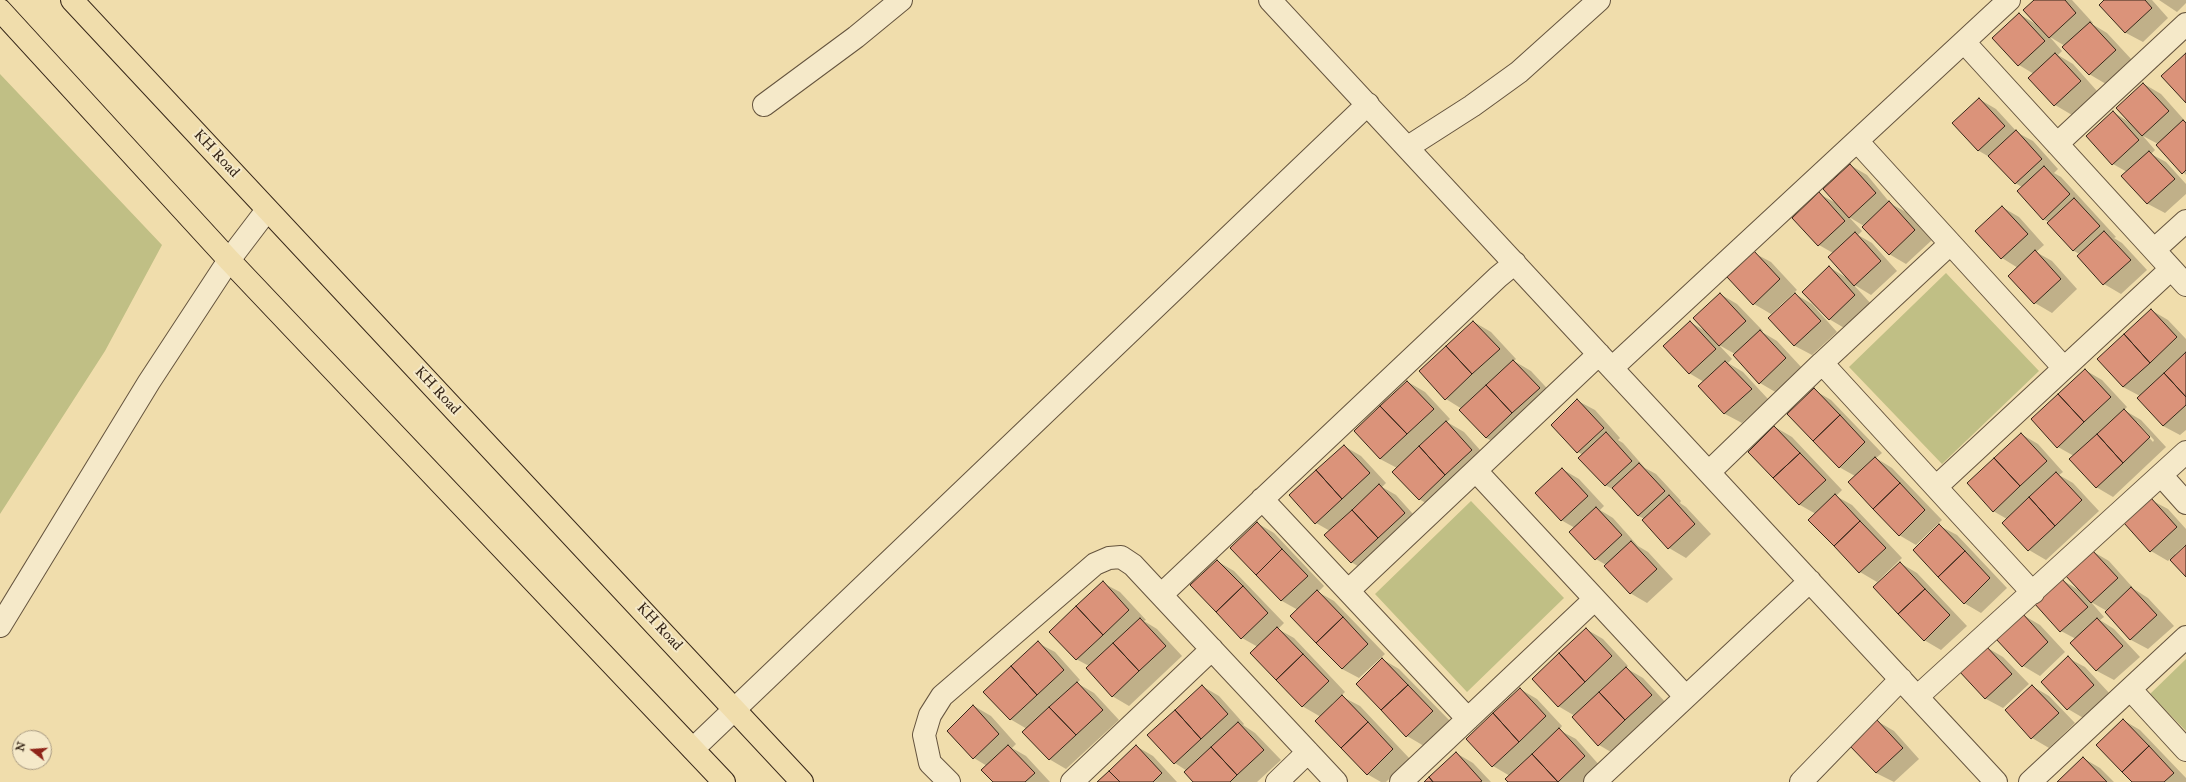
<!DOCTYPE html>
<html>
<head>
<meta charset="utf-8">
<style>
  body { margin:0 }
  #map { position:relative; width:2186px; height:782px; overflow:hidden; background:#f0ddac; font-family:"IM FELL Great Primer",serif }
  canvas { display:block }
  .north { position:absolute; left:12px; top:730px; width:40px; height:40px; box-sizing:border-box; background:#f5e9c9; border:1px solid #a99b83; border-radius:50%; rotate:287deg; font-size:11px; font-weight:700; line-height:16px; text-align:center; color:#372719 }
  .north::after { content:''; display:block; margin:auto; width:14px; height:18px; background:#8f2418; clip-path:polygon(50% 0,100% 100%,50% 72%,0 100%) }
</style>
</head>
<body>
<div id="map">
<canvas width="2186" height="782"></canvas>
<div class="north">N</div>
</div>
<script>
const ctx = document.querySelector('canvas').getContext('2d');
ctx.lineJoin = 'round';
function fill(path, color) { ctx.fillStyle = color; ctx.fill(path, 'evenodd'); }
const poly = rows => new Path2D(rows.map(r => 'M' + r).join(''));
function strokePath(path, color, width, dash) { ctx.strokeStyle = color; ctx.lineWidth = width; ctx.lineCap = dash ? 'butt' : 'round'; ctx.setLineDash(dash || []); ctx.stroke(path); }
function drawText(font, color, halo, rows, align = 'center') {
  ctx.font = font + ' "IM FELL Great Primer",serif'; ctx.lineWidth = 4; ctx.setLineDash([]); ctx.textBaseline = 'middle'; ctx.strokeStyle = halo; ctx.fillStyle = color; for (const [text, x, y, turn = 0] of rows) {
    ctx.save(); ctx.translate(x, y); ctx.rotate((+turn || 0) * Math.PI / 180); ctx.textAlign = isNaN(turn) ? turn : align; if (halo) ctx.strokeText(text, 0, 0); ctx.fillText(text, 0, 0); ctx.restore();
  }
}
const green = poly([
  [0,74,162,245,105,351,0,514],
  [1946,273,2039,371,1942,464,1849,367],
  [1471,501,1564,598,1467,692,1375,594],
  [2186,659,2186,731,2150,694]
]);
const shadow = poly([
  [2035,0,2072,0,2093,23,2092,24,2107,33,2132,60,2106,84,2089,74,2065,46,2050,37,2062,51,2058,55,2073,64,2097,91,2072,115,2055,105,2030,78,2034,74,2019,65,1993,38,2019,14,2036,24],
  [2103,0,2152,0,2168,18,2143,42,2126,33,2100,5,2105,1],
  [2159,0,2186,0,2186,3,2177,12],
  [2144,84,2161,94,2186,122,2186,175,2158,144,2143,136,2155,150,2151,154,2166,162,2186,184,2186,194,2165,213,2148,204,2123,176,2127,172,2113,164,2113,112,2129,122],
  [1979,99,1996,109,2018,133,2033,141,2058,169,2054,173,2061,177,2116,237,2114,238,2122,243,2147,270,2121,294,2104,284,2079,257,2081,255,2074,251,2049,222,2043,219,2022,187,2015,183,1993,159,1979,151,1953,123],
  [1850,165,1867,175,1891,204,1906,212,1932,240,1906,264,1889,254,1864,226,1849,217,1862,231,1858,235,1872,243,1897,271,1871,295,1853,284,1872,305,1846,329,1829,319,1829,267,1847,278,1833,253,1819,245,1819,194,1836,203],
  [2002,207,2019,217,2044,245,2036,252,2052,261,2077,289,2052,313,2035,303,2018,268,2002,258,1976,231],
  [1754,253,1771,262,1797,290,1771,314,1754,304],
  [1720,294,1737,304,1763,331,1762,332,1777,341,1802,368,1777,393,1760,383,1735,354,1719,345,1732,359,1728,363,1743,372,1768,399,1742,423,1725,414,1700,386,1704,382,1689,373,1690,322,1707,332],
  [1795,294,1812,304,1837,332,1812,355,1795,346,1769,318],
  [2151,310,2168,320,2186,339,2186,430,2180,435,2163,426,2140,396,2123,387,2098,359],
  [1474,322,1491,332,1516,359,1514,361,1531,371,1556,398,1504,447,1486,438,1461,410,1462,409,1446,399],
  [2085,370,2102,380,2127,407,2124,410,2141,420,2166,447,2113,497,2096,487,2074,456,2058,447],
  [2137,422,2154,440,2153,442,2136,423],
  [1408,382,1425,392,1450,419,1447,422,1464,432,1489,460,1436,509,1419,499,1397,468,1380,459,1355,431],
  [1814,390,1831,400,1882,453,1876,458,1892,468,1942,520,1916,545,1899,535,1855,476,1839,467],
  [1578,401,1595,410,1620,438,1618,440,1623,443,1645,468,1656,474,1681,501,1680,503,1686,507,1711,534,1686,558,1669,548,1645,519,1638,516,1616,491,1605,485,1583,455,1578,452],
  [1775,427,1792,437,1842,490,1836,496,1852,505,1902,558,1877,582,1860,572,1810,520,1816,514,1800,505,1749,452],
  [2021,434,2038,444,2063,472,2059,475,2073,483,2099,511,2046,560,2029,550,2007,519,1993,511],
  [1344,446,1361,456,1386,483,1382,487,1396,495,1421,523,1368,572,1351,562,1330,531,1316,523],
  [1562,469,1579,479,1604,506,1600,510,1613,518,1638,546,1648,552,1673,579,1647,603,1630,593,1606,565,1596,559,1575,528,1561,520],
  [2151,500,2168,509,2186,529,2186,544,2175,554,2176,556,2186,547,2186,575,2170,559,2168,561,2151,551,2125,523],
  [1257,523,1274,533,1324,586,1318,592,1334,601,1385,654,1359,678,1342,669,1298,610,1282,601,1232,548],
  [1940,526,1957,535,2007,588,1981,613,1964,603],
  [2092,551,2109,561,2134,589,2148,598,2174,626,2148,649,2131,640,2107,611,2091,602,2104,617,2100,620,2114,629,2140,657,2114,680,2097,671,2071,643,2076,639,2061,631,2062,580,2079,590],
  [1217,561,1234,571,1284,623,1278,629,1294,638,1345,692,1332,704,1333,705,1343,697,1360,706,1410,759,1386,782,1381,782,1367,774,1321,717,1302,706,1258,647,1242,638],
  [1900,563,1917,573,1967,626,1941,650,1924,640],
  [1103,583,1120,592,1146,620,1144,621,1157,629,1182,656,1129,706,1112,696,1089,666,1076,659],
  [2023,615,2040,625,2065,652,2040,676,2023,666],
  [1586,629,1603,639,1628,666,1626,668,1643,678,1668,705,1616,755,1599,745,1575,716,1558,706],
  [1038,643,1055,652,1080,680,1077,683,1094,693,1119,720,1066,769,1049,759,1027,729,1010,719],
  [1986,647,2003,657,2029,684,2003,708,1986,699,1960,671],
  [2068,658,2085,667,2111,695,2085,719,2068,709],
  [1382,659,1399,669,1450,721,1424,746,1407,736,1357,684],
  [1202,686,1219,696,1244,724,1243,725,1255,733,1281,760,1257,782,1194,782,1187,771,1175,763,1149,735],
  [2032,686,2049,696,2075,723,2049,748,2032,738],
  [1520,689,1537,699,1562,726,1559,730,1576,739,1601,767,1585,782,1509,782,1510,776,1493,766],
  [974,706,991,716,1016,744,1012,748,1026,756,1050,782,994,782,987,766,974,758],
  [2123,720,2140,730,2186,778,2186,782,2133,782],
  [1877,721,1894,731,1919,759,1894,782,1876,773],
  [1136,746,1153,756,1177,782,1098,782],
  [1456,753,1473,763,1491,782,1425,782],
  [2083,758,2100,768,2114,782,2058,782]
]);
const building = poly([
  [2034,0,2065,0,2076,13,2049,38,2023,10,2034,0],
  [2104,0,2145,0,2152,8,2125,33,2099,5,2104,0],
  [2019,13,2045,41,2018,66,1992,38,2019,13],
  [2090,22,2116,50,2089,75,2062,47,2090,22],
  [2055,53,2081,81,2054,106,2028,78,2055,53],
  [2186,53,2186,103,2161,76,2186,53],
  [2143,83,2169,111,2142,136,2116,108,2143,83],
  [1979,98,2005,126,1978,151,1952,123,1979,98],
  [2113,111,2139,140,2112,165,2086,136,2113,111],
  [2183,120,2186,123,2186,170,2182,174,2156,145,2183,120],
  [2016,130,2042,159,2015,184,1988,156,2016,130],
  [2149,151,2175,179,2147,204,2121,176,2149,151],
  [1850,164,1876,193,1849,218,1823,189,1850,164],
  [2044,166,2070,194,2043,220,2017,191,2044,166],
  [1819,192,1845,221,1818,246,1792,218,1819,192],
  [2074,198,2100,226,2073,251,2047,223,2074,198],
  [1889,201,1915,230,1889,255,1862,227,1889,201],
  [2002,206,2028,234,2001,259,1975,231,2002,206],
  [2104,231,2131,260,2103,285,2077,256,2104,231],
  [1855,232,1881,261,1854,286,1828,257,1855,232],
  [2035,250,2061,279,2034,304,2008,276,2035,250],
  [1754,251,1780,279,1753,305,1727,277,1754,251],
  [1829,266,1855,295,1829,320,1802,292,1829,266],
  [1720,293,1746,321,1719,346,1693,318,1720,293],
  [1795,293,1821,321,1794,346,1768,318,1795,293],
  [2151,309,2177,337,2150,363,2124,334,2151,309],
  [1473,321,1500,349,1472,374,1446,346,1473,321],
  [1690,321,1716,349,1689,374,1663,346,1690,321],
  [1760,330,1786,358,1759,384,1733,355,1760,330],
  [2124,334,2150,363,2123,387,2097,359,2124,334],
  [1446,346,1472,374,1445,400,1419,371,1446,346],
  [2186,352,2186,397,2164,373,2186,352],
  [1513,360,1540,388,1512,413,1486,385,1513,360],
  [1725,361,1752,389,1724,414,1698,386,1725,361],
  [2085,369,2111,397,2084,422,2058,394,2085,369],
  [2164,373,2186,397,2186,405,2163,426,2137,398,2164,373],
  [1407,381,1434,409,1407,434,1380,406,1407,381],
  [1486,385,1512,413,1486,438,1459,410,1486,385],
  [1814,388,1840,415,1813,441,1787,414,1814,388],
  [2058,394,2084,422,2057,448,2031,419,2058,394],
  [1577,399,1604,428,1577,453,1551,425,1577,399],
  [1380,406,1407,434,1380,459,1354,431,1380,406],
  [2124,409,2150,437,2123,463,2097,434,2124,409],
  [1840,415,1865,442,1839,468,1813,441,1840,415],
  [1446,421,1472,450,1445,475,1419,446,1446,421],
  [1774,426,1800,453,1773,478,1748,452,1774,426],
  [1606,432,1632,461,1605,486,1578,458,1606,432],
  [2021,433,2047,461,2020,486,1994,458,2021,433],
  [2097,434,2123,463,2096,488,2069,459,2097,434],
  [1344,445,1370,473,1342,499,1316,470,1344,445],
  [1419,446,1445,475,1419,500,1392,472,1419,446],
  [1800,453,1826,480,1799,505,1773,478,1800,453],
  [1875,457,1900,483,1873,509,1848,482,1875,457],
  [1994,458,2020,486,1993,512,1967,483,1994,458],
  [1639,463,1665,491,1638,516,1612,488,1639,463],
  [1562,468,1588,496,1561,521,1535,493,1562,468],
  [1316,470,1342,499,1315,524,1289,495,1316,470],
  [2056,472,2082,500,2055,526,2029,497,2056,472],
  [1900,483,1925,510,1899,536,1873,509,1900,483],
  [1379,484,1405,513,1378,538,1352,510,1379,484],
  [1835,494,1860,521,1834,546,1808,520,1835,494],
  [1669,495,1695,524,1668,549,1642,520,1669,495],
  [2029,497,2055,526,2028,551,2002,523,2029,497],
  [2151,498,2177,527,2150,552,2124,523,2151,498],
  [1596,507,1622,535,1595,560,1569,532,1596,507],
  [1352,510,1378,538,1351,563,1324,535,1352,510],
  [1860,521,1886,548,1859,573,1834,546,1860,521],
  [1257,522,1282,549,1256,575,1230,548,1257,522],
  [1939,524,1965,551,1938,577,1913,550,1939,524],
  [1631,541,1657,569,1630,594,1604,566,1631,541],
  [2186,545,2186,577,2170,560,2186,545],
  [1282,549,1308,576,1281,601,1256,575,1282,549],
  [2092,550,2118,578,2091,603,2065,575,2092,550],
  [1965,551,1990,578,1964,604,1938,577,1965,551],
  [1217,560,1243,586,1216,612,1190,585,1217,560],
  [1900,562,1925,589,1898,614,1873,587,1900,562],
  [2061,578,2088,607,2060,632,2034,603,2061,578],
  [1103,581,1129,610,1103,635,1076,606,1103,581],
  [1243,586,1268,613,1241,639,1216,612,1243,586],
  [2131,587,2157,615,2130,640,2105,612,2131,587],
  [1925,589,1950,615,1924,641,1898,614,1925,589],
  [1317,590,1343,617,1316,643,1290,616,1317,590],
  [1076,606,1103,635,1076,660,1049,632,1076,606],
  [2023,614,2048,642,2022,667,1996,639,2023,614],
  [1343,617,1368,644,1342,669,1316,643,1343,617],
  [1140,618,1166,646,1139,671,1113,643,1140,618],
  [2097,618,2123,646,2096,671,2070,643,2097,618],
  [1277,627,1303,654,1276,680,1250,653,1277,627],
  [1586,628,1612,656,1585,682,1559,653,1586,628],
  [1038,641,1064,670,1037,695,1011,666,1038,641],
  [1113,643,1139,671,1112,697,1086,668,1113,643],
  [1986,646,2012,674,1985,699,1959,671,1986,646],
  [1559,653,1585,682,1558,707,1532,679,1559,653],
  [1303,654,1329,681,1302,707,1276,680,1303,654],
  [2068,656,2094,685,2067,710,2041,682,2068,656],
  [1382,658,1408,685,1381,710,1356,684,1382,658],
  [1011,666,1037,695,1010,720,983,692,1011,666],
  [1626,667,1652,695,1625,720,1599,692,1626,667],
  [1077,682,1103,710,1076,735,1049,707,1077,682],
  [1202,685,1228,714,1201,739,1175,710,1202,685],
  [1408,685,1433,711,1406,737,1381,710,1408,685],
  [2032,685,2059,713,2031,739,2005,710,2032,685],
  [1520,688,1546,716,1519,742,1493,713,1520,688],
  [1599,692,1625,720,1598,746,1572,717,1599,692],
  [1342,695,1368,722,1341,748,1315,721,1342,695],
  [973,705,999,734,973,759,947,731,973,705],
  [1049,707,1076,735,1049,760,1022,732,1049,707],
  [1175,710,1201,739,1174,764,1147,735,1175,710],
  [1493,713,1519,742,1492,767,1466,739,1493,713],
  [2123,719,2149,746,2122,772,2096,745,2123,719],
  [1877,720,1903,748,1876,773,1849,745,1877,720],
  [1238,722,1264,750,1237,775,1211,747,1238,722],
  [1368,722,1393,749,1367,775,1341,748,1368,722],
  [1559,728,1585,756,1558,782,1532,754,1559,728],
  [1008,745,1035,773,1025,782,993,782,981,770,1008,745],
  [1136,745,1162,773,1153,782,1120,782,1109,771,1136,745],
  [2149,746,2174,773,2164,782,2132,782,2122,772,2149,746],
  [1211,747,1237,775,1230,782,1193,782,1184,772,1211,747],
  [1456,752,1482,781,1480,782,1433,782,1429,777,1456,752],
  [1532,754,1558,782,1508,782,1505,779,1532,754],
  [2083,757,2107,782,2057,782,2083,757],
  [1109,771,1120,782,1097,782,1109,771],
  [1429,777,1433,782,1424,782,1429,777]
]);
const minor = poly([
  [1270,0,1996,782],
  [1964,42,2186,285],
  [764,105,856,37,901,0],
  [1857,141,2064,368],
  [2057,144,2186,24],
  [1408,147,1472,106,1519,72,1599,0],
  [2154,250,2186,221],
  [1822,363,1950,244],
  [1612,368,2009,0],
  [1476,471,1595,599],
  [1709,472,1822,363,2033,593],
  [2161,475,2186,503],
  [1936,487,2171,269],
  [1262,499,1468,719],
  [1348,591,1599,354],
  [0,626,149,382,229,260,267,210],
  [2130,689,2186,750],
  [1917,697,2186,452],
  [693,749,1368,104],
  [949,782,930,763,924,735,930,715,942,696,1095,564,1109,558,1121,557,1133,565,1161,595],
  [1072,782,1212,649],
  [1277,782,1308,752],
  [1336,782,1161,595,1498,277,1515,263],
  [1401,782,1595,599,1685,696],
  [1595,782,1810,581],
  [1801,782,1901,679],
  [2030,782,2186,637]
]);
const major = poly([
  [72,0,802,782],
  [0,10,229,260,724,782]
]);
const streetNames = [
  ["KH Road",216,154,47],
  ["KH Road",437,391,47],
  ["KH Road",659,627,47]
];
fill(green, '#c0bf85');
fill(shadow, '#0003');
fill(building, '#db937a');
strokePath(building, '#372719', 1);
strokePath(minor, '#65543e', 24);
strokePath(major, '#372719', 24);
strokePath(minor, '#f5e9c9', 22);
strokePath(major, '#f0ddac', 22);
drawText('15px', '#372719', '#f5e9c9', streetNames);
</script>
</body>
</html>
